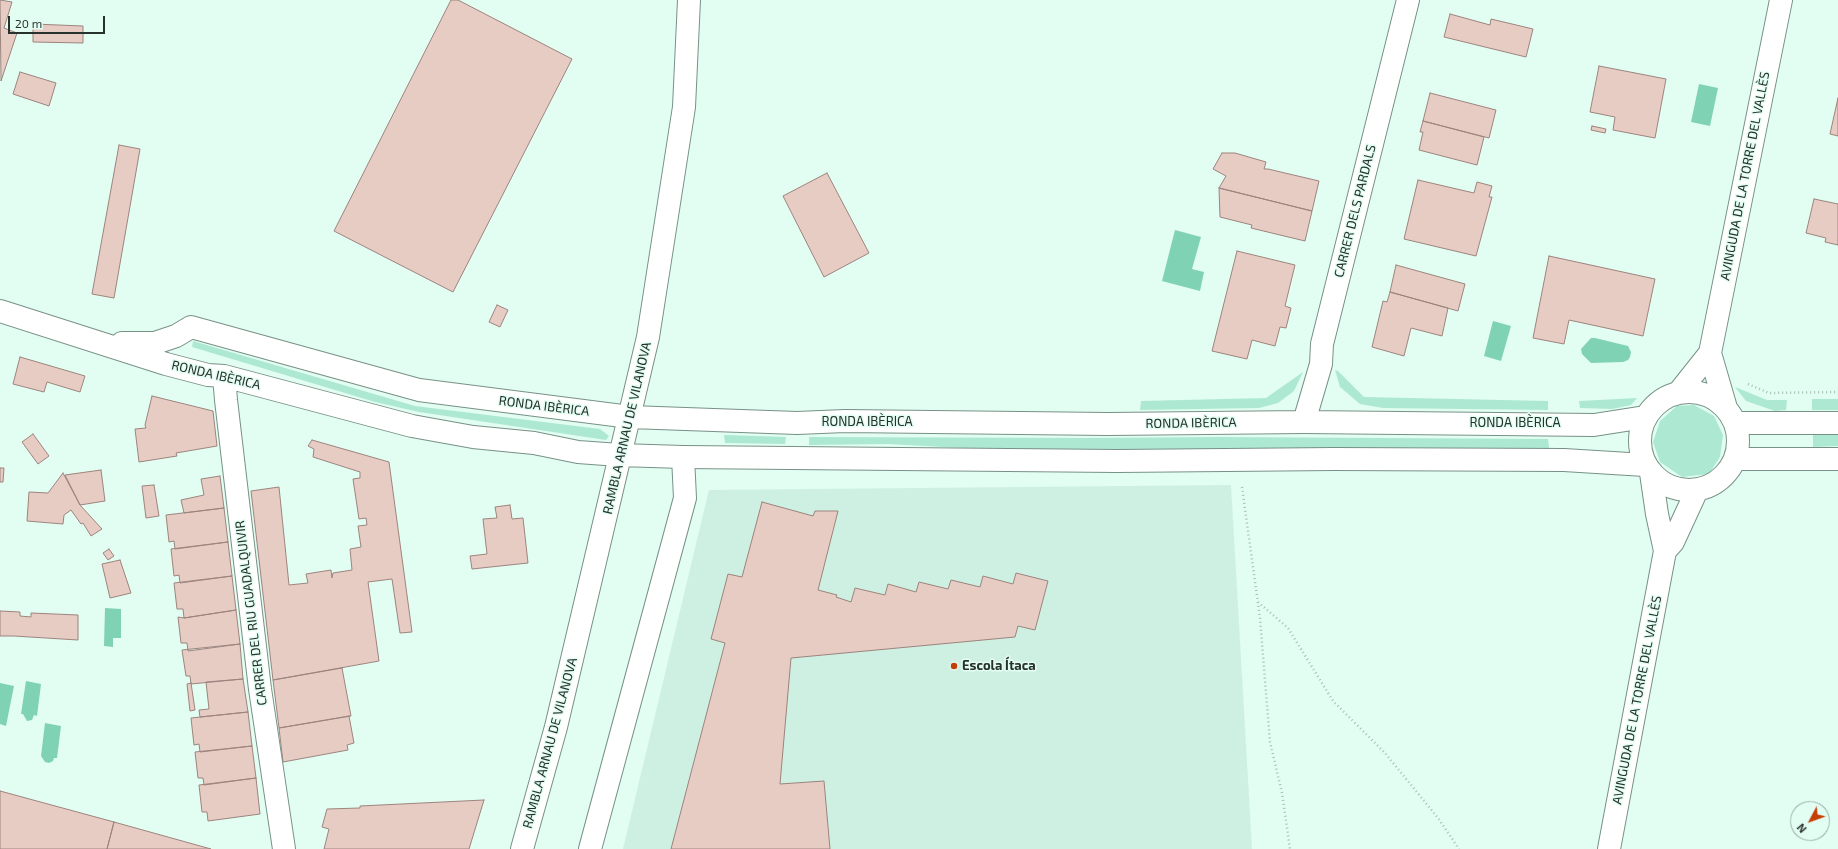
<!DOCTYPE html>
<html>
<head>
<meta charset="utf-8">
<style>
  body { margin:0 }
  #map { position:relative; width:1838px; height:849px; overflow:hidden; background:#e2fdf2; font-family:"Exo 2",sans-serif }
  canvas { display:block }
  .north { position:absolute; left:1790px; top:801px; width:40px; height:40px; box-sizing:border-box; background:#e2fdf2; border:1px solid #97aba3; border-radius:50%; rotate:229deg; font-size:11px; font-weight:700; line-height:16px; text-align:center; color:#27312d }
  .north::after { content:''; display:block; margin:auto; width:14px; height:18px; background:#c53e05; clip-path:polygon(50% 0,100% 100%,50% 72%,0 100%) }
  .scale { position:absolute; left:8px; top:16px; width:97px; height:18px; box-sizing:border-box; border:2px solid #27312d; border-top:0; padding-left:5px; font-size:12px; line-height:14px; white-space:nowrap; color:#27312d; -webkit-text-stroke:3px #e2fdf2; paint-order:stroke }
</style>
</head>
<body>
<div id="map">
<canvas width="1838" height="849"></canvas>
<div class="north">N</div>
<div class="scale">20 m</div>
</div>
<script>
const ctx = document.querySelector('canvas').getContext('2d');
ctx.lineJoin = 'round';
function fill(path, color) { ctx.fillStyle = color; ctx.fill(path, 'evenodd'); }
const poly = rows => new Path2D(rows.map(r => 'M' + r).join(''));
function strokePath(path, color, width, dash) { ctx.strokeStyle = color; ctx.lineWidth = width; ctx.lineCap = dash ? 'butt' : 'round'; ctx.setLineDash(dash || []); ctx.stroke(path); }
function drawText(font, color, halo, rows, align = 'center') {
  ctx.font = font + ' "Exo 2",sans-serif'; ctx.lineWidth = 3; ctx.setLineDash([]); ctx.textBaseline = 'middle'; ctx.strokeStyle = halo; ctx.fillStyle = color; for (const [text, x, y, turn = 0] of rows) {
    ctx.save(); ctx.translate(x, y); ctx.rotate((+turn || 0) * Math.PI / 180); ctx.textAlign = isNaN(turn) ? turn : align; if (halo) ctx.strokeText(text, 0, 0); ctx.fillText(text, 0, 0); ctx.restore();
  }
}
const built = poly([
  [1231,485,1252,849,623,849,709,490]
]);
const green = poly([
  [193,341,415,406,600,429,609,436,606,440,419,412,375,402,192,347],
  [1335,370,1338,371,1364,397,1548,401,1548,410,1383,408,1360,404,1340,387],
  [1303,372,1294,391,1278,403,1259,408,1140,410,1141,401,1266,398],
  [1735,387,1767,400,1787,400,1786,410,1775,411,1746,401],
  [1637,398,1631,405,1612,409,1580,408,1579,401],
  [1812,399,1838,399,1838,410,1812,410],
  [1694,405,1714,416,1723,435,1720,457,1709,474,1682,477,1660,462,1653,442,1660,421,1677,406],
  [724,435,786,437,785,444,725,443],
  [1813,435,1838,435,1838,446,1813,447],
  [809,437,1089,438,1217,437,1548,439,1549,448,1128,450,962,448,887,444,809,445]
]);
const water = poly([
  [1699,84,1718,88,1710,126,1691,122],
  [1175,230,1201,237,1192,269,1204,272,1200,291,1162,281],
  [1493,321,1511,326,1501,361,1484,356],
  [1591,338,1595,338,1628,346,1631,352,1630,357,1628,360,1623,362,1591,363,1582,354,1581,349],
  [105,608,121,609,121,638,113,638,113,647,104,646],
  [26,681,41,684,37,716,34,715,32,720,27,721,23,714,21,714],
  [0,683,14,686,6,726,0,724],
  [45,723,61,726,57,758,54,758,53,761,49,763,45,762,41,756]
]);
const building = poly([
  [0,0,12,2,4,28,17,33,1,81,0,0],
  [451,0,458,0,572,59,453,292,334,231,451,0],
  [1450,14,1490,25,1491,19,1533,29,1526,57,1444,37,1450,14],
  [33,24,83,26,83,43,33,42,33,24],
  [1599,66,1666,79,1655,138,1613,130,1615,117,1590,112,1599,66],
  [20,72,56,83,49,106,13,94,20,72],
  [1430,93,1496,110,1489,138,1423,121,1430,93],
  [1838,98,1838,136,1830,134,1838,98],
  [1423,121,1484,137,1477,165,1419,150,1423,132,1420,132,1423,121],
  [1592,126,1606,129,1605,133,1591,130,1592,126],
  [119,145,140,149,114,298,92,294,119,145],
  [1222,153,1235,153,1266,162,1264,169,1268,169,1319,181,1312,211,1219,188,1226,176,1213,169,1222,153],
  [827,173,869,253,824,277,783,196,827,173],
  [1418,180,1474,193,1477,182,1492,186,1489,197,1492,197,1476,256,1404,239,1418,180],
  [1219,188,1312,211,1305,241,1251,228,1252,225,1220,217,1219,188],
  [1814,199,1838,204,1838,245,1825,242,1826,238,1806,233,1814,199],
  [1237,251,1295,265,1285,306,1291,308,1286,328,1280,327,1275,346,1252,340,1247,359,1212,351,1237,251],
  [1549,256,1655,279,1643,336,1569,320,1564,344,1533,338,1549,256],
  [1396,265,1465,284,1458,311,1390,292,1396,265],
  [1390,292,1448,308,1442,336,1411,328,1404,356,1372,347,1383,301,1387,302,1390,292],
  [497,305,508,310,500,327,489,322,497,305],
  [20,357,85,376,80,392,47,382,44,392,13,384,20,357],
  [152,396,213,411,217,446,176,453,177,456,139,462,135,429,146,428,145,425,152,396],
  [33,434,49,456,38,464,22,442,33,434],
  [312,440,389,462,412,632,400,633,392,579,368,582,379,661,273,680,251,491,279,487,289,585,308,583,306,574,331,570,332,578,333,573,352,570,350,549,361,547,358,526,367,525,366,518,359,519,353,479,360,478,360,472,313,457,314,449,308,446,312,440],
  [0,468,4,468,3,482,0,482,0,468],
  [101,470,105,501,80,505,65,475,101,470],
  [63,473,80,505,102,529,91,536,83,523,81,524,71,510,64,515,63,524,27,521,29,492,48,493,63,473],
  [220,476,224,508,184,513,181,500,204,495,201,479,220,476],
  [154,485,159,516,146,518,142,486,154,485],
  [762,502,813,516,815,511,838,511,818,590,837,595,836,597,851,602,855,588,885,595,888,584,916,592,919,582,948,589,951,580,980,587,983,576,1013,584,1016,573,1048,581,1035,630,1018,626,1015,637,791,658,780,784,824,781,830,849,671,849,725,643,711,639,728,574,742,577,762,502],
  [510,505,512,519,523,518,528,563,472,569,470,556,487,554,483,519,497,518,495,507,510,505],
  [224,508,228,542,175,549,174,541,169,542,166,515,224,508],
  [228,542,232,576,180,583,179,575,174,576,171,549,228,542],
  [109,549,114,556,108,560,103,553,109,549],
  [120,560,131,593,110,598,102,564,120,560],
  [232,576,236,610,184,618,183,609,177,609,174,583,232,576],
  [236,610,240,644,188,651,187,643,181,643,178,617,184,618,236,610],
  [0,611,20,612,20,616,31,617,31,613,78,615,78,640,14,636,0,636,0,611],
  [240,644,243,679,191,684,190,676,186,676,182,650,240,644],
  [342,668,351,716,279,728,273,680,342,668],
  [243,679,248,712,200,717,199,710,209,709,206,682,243,679],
  [191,683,195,710,190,711,187,684,191,683],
  [248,712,252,746,200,752,199,744,194,745,191,718,248,712],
  [349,716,354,743,347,745,348,750,283,762,279,728,349,716],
  [252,746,256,778,204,785,203,778,198,778,195,752,252,746],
  [256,778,260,814,208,821,207,812,202,812,199,785,256,778],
  [0,791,114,822,107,849,0,849,0,791],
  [484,800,469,849,324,849,329,829,322,827,327,809,360,808,360,806,484,800],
  [114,822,211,849,107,849,114,822]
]);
const path = poly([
  [1748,384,1769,393,1838,392],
  [1242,487,1260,618,1270,742,1282,793,1290,849],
  [1258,602,1288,628,1333,701,1385,753,1438,818,1459,849]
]);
const pedestrian = poly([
  [590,849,685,498,683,457]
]);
const minor = poly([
  [0,311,166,364,208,375,224,376,412,426,473,437,534,443,578,452,619,455,683,457,1117,461,1334,459,1564,460,1645,465],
  [122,343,155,343,176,336,191,327,419,390,630,417,797,423,845,421,1108,424,1304,422,1594,425,1645,417],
  [224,376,226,400,260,689,284,849],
  '1640 441a49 49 0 1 1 98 0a49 49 0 1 1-98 0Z',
  [1679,392,1710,353],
  [1726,408,1710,353,1781,0],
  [1304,422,1321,364,1322,344,1408,0],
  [1735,423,1838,423],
  [1735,459,1838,459],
  [1665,551,1673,542,1697,490],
  [522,849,556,727,648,337,684,107,689,0],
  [1609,849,1665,551,1657,514,1651,473]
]);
const markers = [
  [954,666,4,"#c53e05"]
];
const streetNames = [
  ["AVINGUDA DE LA TORRE DEL VALLÈS",1745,176,-79],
  ["CARRER DELS PARDALS",1355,211,-76],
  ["RONDA IBÈRICA",216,375,13],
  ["RONDA IBÈRICA",544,406,7],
  ["RONDA IBÈRICA",867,422],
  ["RONDA IBÈRICA",1191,423,-1],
  ["RONDA IBÈRICA",1515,423],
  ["RAMBLA ARNAU DE VILANOVA",627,428,-77],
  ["CARRER DEL RIU GUADALQUIVIR",251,613,-97],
  ["AVINGUDA DE LA TORRE DEL VALLÈS",1637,700,-79],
  ["RAMBLA ARNAU DE VILANOVA",550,743,-75]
];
const poiNames = [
  ["Escola Ítaca",962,666]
];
fill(built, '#cef0e2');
fill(green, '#ade9d2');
fill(water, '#80d2b4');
fill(building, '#e7ccc4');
strokePath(building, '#9c847d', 1);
strokePath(pedestrian, '#789187', 24);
strokePath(minor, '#789187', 24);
strokePath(path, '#a8bdb5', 2.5, [1, 3]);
strokePath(pedestrian, '#fff', 22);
strokePath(minor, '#fff', 22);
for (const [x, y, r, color] of markers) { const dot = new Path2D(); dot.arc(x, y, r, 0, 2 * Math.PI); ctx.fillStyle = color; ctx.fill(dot); strokePath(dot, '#e2fdf2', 1.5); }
drawText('13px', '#27312d', '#e2fdf2', streetNames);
drawText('bold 13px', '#27312d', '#e2fdf2', poiNames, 'left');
</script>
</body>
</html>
